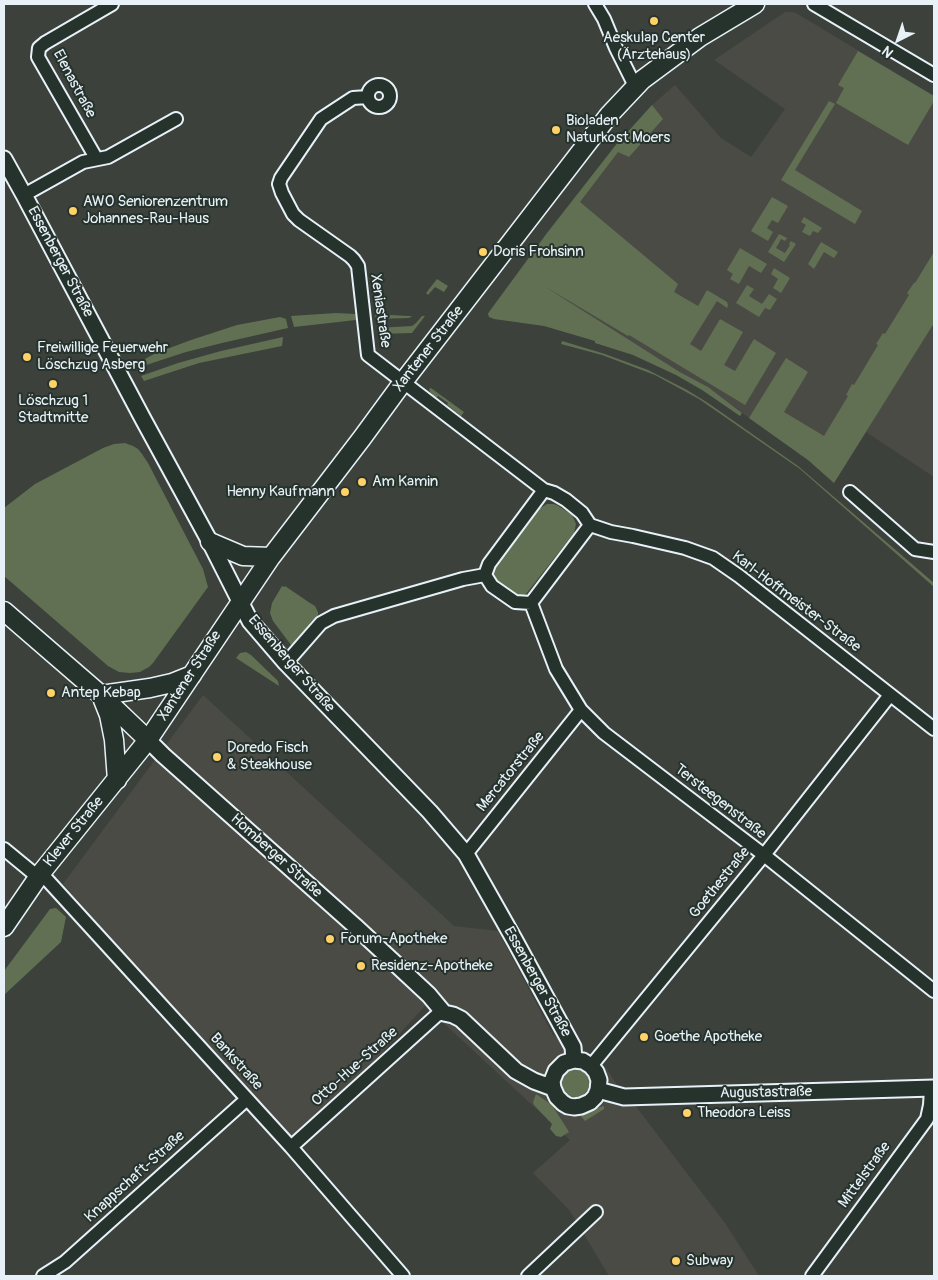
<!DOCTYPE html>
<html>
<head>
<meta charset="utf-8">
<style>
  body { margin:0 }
  #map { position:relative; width:938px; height:1280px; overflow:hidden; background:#3c413b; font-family:Pangolin,sans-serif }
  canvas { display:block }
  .frame { position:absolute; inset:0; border:5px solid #e8f1f8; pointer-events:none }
  .north { position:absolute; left:873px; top:15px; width:50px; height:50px; -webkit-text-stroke:4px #26332d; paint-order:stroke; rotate:221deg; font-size:14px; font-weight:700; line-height:20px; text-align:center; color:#e8f1f8 }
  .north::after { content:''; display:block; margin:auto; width:18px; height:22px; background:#e8f1f8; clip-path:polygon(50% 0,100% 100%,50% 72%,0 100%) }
</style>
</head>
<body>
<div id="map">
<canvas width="938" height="1280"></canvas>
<div class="frame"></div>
<div class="north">N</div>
</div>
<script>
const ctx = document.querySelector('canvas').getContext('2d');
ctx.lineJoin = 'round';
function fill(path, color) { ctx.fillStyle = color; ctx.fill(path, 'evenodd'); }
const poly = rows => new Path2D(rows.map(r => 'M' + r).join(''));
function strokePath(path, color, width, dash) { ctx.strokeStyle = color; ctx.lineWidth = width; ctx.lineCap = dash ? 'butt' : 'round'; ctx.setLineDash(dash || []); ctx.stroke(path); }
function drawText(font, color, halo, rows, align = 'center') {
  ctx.font = font + ' Pangolin,sans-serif'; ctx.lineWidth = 4; ctx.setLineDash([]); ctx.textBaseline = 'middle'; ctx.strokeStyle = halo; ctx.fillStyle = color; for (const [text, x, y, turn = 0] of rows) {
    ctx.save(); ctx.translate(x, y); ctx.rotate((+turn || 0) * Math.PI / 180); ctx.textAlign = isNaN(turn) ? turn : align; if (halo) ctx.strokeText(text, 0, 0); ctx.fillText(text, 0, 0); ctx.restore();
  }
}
const built = poly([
  [785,12,794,12,801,16,934,96,934,477,866,432,834,483,808,460,749,418,708,387,678,371,513,293,615,146,652,105,675,85,721,138,751,157,785,109,714,60],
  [203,695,454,926,498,931,553,1035,606,1068,625,1097,631,1100,725,1223,759,1276,609,1276,570,1211,533,1173,570,1140,425,1006,296,1146,63,884]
]);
const green = poly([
  [858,51,934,96,934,101,908,145,836,103,844,88,838,85],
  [829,101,835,104,795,170,862,211,855,224,781,180],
  [652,105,663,119,629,157,618,152,580,202,678,284,674,292,698,306,707,290,727,302,728,305,727,308,717,301,690,344,701,351,720,319,743,332,724,365,735,371,754,339,776,353,745,405,629,335,628,336,544,286,678,371,708,387,742,413,740,416,702,390,676,375,633,355,595,343,595,341,544,326,494,319,489,317,488,314,489,312,547,233,615,146],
  [772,197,788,206,778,223,772,220,767,228,773,232,768,241,751,231],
  [804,217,822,228,818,233,813,231,810,236,802,232,806,225,801,222],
  [779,234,787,238,785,241,781,239,776,248,785,253,790,245,789,244,791,241,796,244,784,262,768,252],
  [821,242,838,252,834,258,824,252,814,269,808,264],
  [740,248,767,264,761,273,749,266,739,284,730,279,733,274,727,270],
  [934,252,934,323,834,483,808,460,749,418,786,358,808,372,784,412,824,436,848,396,846,395,852,384,854,385,878,345,876,344,883,333,885,334,909,295,907,293,914,283,915,283],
  [774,268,790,278,781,293,773,288,778,279,771,274],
  [437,279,448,286,444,292,435,287,428,295,426,293],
  [747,285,754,289,749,296,762,304,769,294,777,299,770,310,765,308,759,317,736,303],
  [336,313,356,314,356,320,294,327,291,316],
  [375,314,408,316,412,316,409,318,376,319],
  [422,316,425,316,412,333,378,334,377,328,412,326,416,323],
  [280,317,286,319,288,328,222,343,186,352,137,368,134,365,156,353,191,340,237,325],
  [283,337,282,346,199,363,144,381,141,376,178,363,221,351],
  [562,341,605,354,648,370,687,390,708,403,798,466,934,583,934,587,800,469,699,399,655,375,602,355,561,344],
  [431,388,464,412,461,416,447,405,448,403,438,396,436,398,437,400,430,392,429,389],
  [125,443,133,446,138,449,142,454,148,463,203,569,208,587,153,663,149,667,140,672,130,673,119,672,108,666,48,614,4,576,4,508,35,484,103,448,114,444],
  [547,504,553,504,557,505,572,515,576,524,574,533,526,594,523,596,516,596,496,582,494,578,493,572,495,568,539,509],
  [282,586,284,587,285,586,310,603,315,606,318,612,318,615,310,623,297,643,291,645,273,621,270,613,272,603],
  [246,652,251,655,278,681,279,686,236,658,240,653],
  [56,908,66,917,61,942,4,995,4,971,50,909],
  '561 1083a14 14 0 1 1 28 0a14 14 0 1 1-28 0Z',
  [536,1094,552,1105,569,1132,561,1137,556,1136,550,1129,552,1124,534,1105,533,1102],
  [604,1106,604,1109,585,1121,578,1113]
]);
const minor = poly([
  [595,4,604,19,616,48,635,86],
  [814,4,934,75],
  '368 96a11 11 0 1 1 22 0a11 11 0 1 1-22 0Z',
  [368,97,353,98,321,119,281,178,279,184,282,193,293,214,299,220,350,256,354,260,358,266,368,355,544,490,554,493,566,500,582,513,590,525,611,532,633,536,685,548,713,558,739,576,934,729],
  [96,158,38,57,39,48,45,43,112,4],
  [24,195,83,162,108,157,176,119],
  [544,490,489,564,485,575,492,586,515,602,531,603,590,525],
  [850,492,915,549,934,552],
  [531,603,556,669,581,710,604,733,764,855,934,991],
  [286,663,321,623,334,616,463,579,485,575],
  [4,849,38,877],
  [466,854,581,710],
  [41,873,291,1147,403,1276],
  [591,1066,764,855,890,695],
  [291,1147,437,1015,444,1013],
  [43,1276,65,1262,247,1099],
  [528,1276,596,1212],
  [812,1276,927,1119,930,1105,931,1089]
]);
const tertiary = poly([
  [4,159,24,195,143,419,210,542,250,621,286,663,430,812,466,854,514,939,573,1047,574,1060],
  [148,740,163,755,355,926,429,995,444,1013,453,1015,461,1019,516,1071,534,1081,553,1088,557,1097,563,1103,568,1106,574,1107,581,1106,590,1102,595,1097,598,1090,599,1080,596,1072,591,1066,583,1061,574,1060,564,1063,556,1071,552,1081,553,1088],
  [598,1090,624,1097,934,1088]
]);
const secondary = poly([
  [210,542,243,556,271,557],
  [4,611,101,695,148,740],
  [101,695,150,688,172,683,192,675],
  [103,700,109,715,114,740,117,780],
  [4,927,41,873,148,740,271,557,362,438,403,382,609,115,642,80,700,37,755,4]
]);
const markers = [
  [654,21,5,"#ffd166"],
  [556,130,5,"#ffd166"],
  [73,211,5,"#ffd166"],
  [483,252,5,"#ffd166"],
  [27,357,5,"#ffd166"],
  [53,384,5,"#ffd166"],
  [362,482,5,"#ffd166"],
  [345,492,5,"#ffd166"],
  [51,693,5,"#ffd166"],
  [217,757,5,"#ffd166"],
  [330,939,5,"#ffd166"],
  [361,966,5,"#ffd166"],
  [644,1037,5,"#ffd166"],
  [687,1113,5,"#ffd166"],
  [676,1261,5,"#ffd166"]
];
const poiNames = [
  ["Aeskulap Center",654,38,"center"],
  ["(Ärztehaus)",654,55,"center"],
  ["Bioladen",566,121],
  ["Naturkost Moers",566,138],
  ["AWO Seniorenzentrum",83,202],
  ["Johannes-Rau-Haus",83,219],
  ["Doris Frohsinn",493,252],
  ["Freiwillige Feuerwehr",37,348],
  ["Löschzug Asberg",37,365],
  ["Löschzug 1",53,401,"center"],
  ["Stadtmitte",53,418,"center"],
  ["Am Kamin",372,482],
  ["Henny Kaufmann",335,492,"right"],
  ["Antep Kebap",61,693],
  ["Doredo Fisch",227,748],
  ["& Steakhouse",227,765],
  ["Forum-Apotheke",340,939],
  ["Residenz-Apotheke",371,966],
  ["Goethe Apotheke",654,1037],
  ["Theodora Leiss",697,1113],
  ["Subway",686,1261]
];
const streetNames = [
  ["Elenastraße",74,84,62],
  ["Essenberger Straße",60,262,62],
  ["Xeniastraße",380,311,82],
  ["Xantener Straße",429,349,-52],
  ["Karl-Hoffmeister-Straße",796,602,37],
  ["Essenberger Straße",291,664,49],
  ["Xantener Straße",190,676,-57],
  ["Mercatorstraße",511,772,-51],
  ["Tersteegenstraße",720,802,38],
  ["Klever Straße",74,832,-51],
  ["Homberger Straße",276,856,42],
  ["Goethestraße",720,883,-51],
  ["Essenberger Straße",537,982,61],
  ["Bankstraße",236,1062,48],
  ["Otto-Hue-Straße",355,1067,-42],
  ["Augustastraße",766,1093,-1],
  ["Mittelstraße",865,1175,-54],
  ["Knappschaft-Straße",135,1177,-42]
];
fill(built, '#4b4b45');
fill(green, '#617052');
strokePath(minor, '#e8f1f8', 16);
strokePath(tertiary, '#e8f1f8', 19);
strokePath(secondary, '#e8f1f8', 21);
strokePath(minor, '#26332d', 12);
strokePath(tertiary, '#26332d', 15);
strokePath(secondary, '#26332d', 18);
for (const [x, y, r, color] of markers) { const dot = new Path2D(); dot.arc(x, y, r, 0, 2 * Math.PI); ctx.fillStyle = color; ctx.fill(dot); strokePath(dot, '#26332d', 2); }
drawText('15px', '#e8f1f8', '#26332d', poiNames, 'left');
drawText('15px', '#e8f1f8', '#26332d', streetNames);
</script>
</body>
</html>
